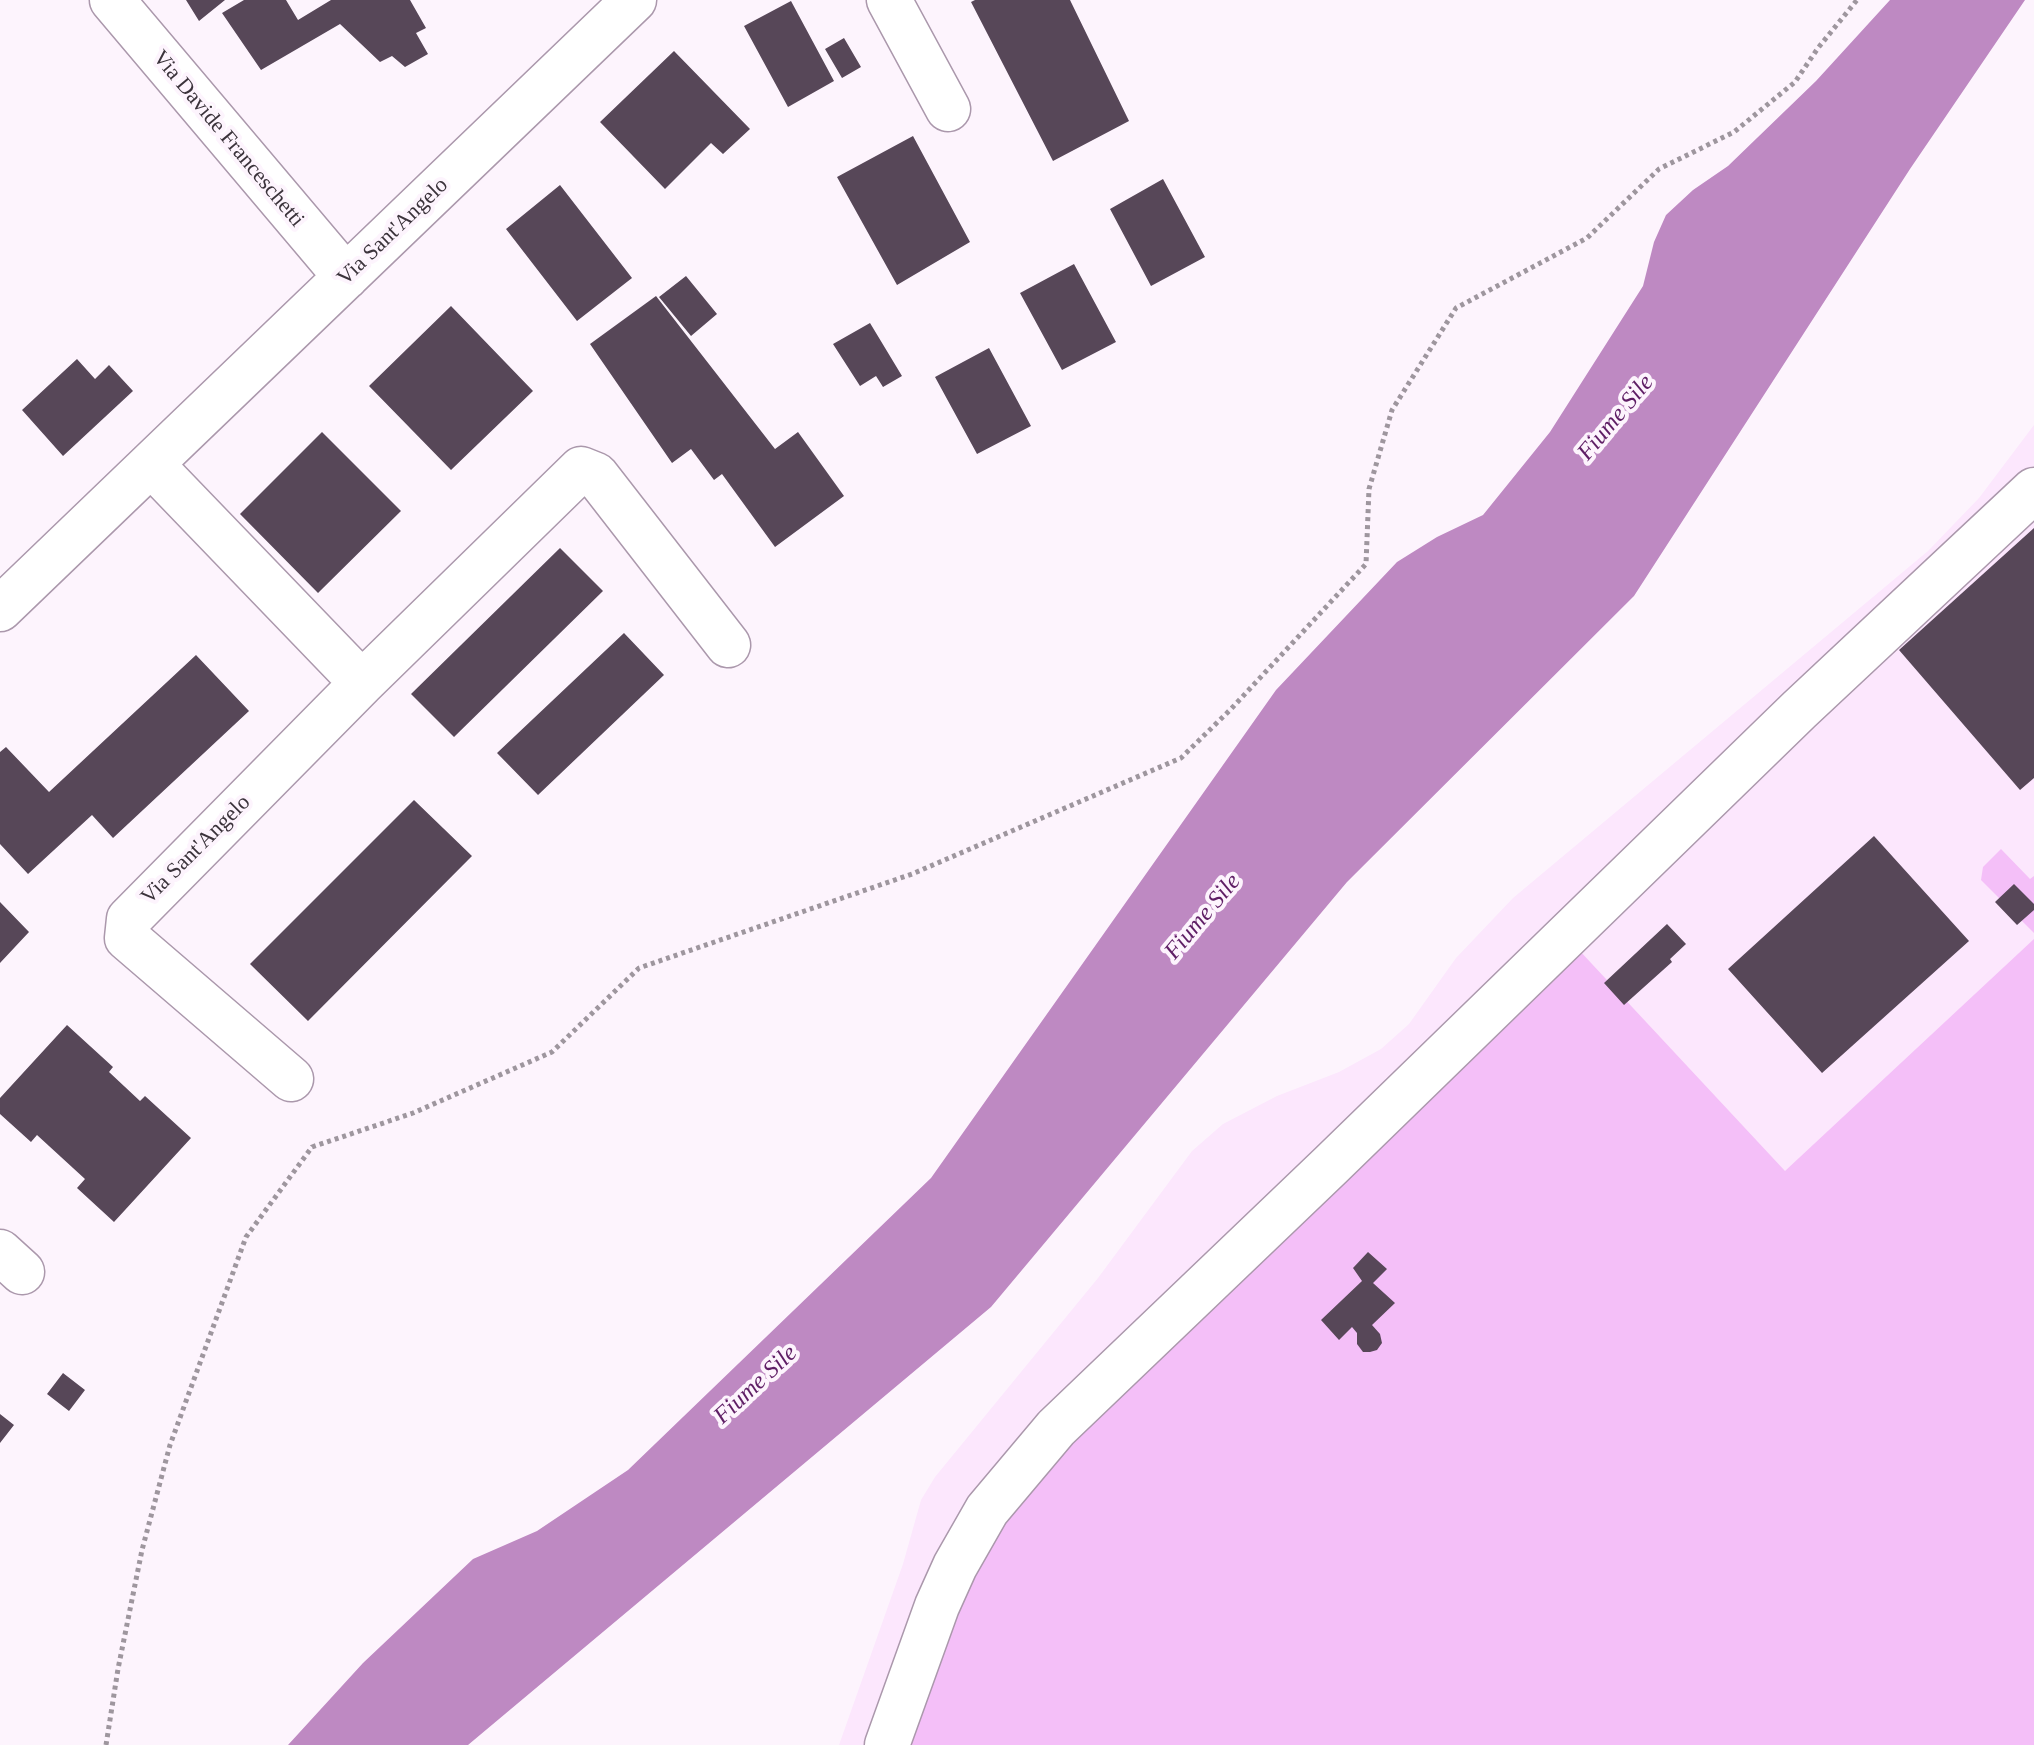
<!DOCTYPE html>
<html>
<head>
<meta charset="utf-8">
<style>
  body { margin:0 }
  canvas { display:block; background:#fdf4fd }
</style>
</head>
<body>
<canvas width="2034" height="1745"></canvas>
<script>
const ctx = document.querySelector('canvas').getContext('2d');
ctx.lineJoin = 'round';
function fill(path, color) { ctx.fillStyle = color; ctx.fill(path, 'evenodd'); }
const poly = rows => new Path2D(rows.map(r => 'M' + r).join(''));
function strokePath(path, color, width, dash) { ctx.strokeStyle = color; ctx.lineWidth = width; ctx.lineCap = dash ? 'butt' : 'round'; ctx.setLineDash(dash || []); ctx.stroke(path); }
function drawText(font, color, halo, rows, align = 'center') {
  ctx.font = font + ' Georgia,serif'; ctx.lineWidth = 8; ctx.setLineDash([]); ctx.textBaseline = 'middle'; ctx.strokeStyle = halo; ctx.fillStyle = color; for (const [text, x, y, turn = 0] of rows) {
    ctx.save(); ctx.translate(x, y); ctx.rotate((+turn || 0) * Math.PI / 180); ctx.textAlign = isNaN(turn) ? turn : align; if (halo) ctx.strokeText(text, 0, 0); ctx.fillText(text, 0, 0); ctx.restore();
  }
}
const built = poly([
  [2034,425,2034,1745,839,1745,903,1564,921,1500,935,1477,1098,1278,1192,1151,1223,1124,1277,1096,1339,1072,1381,1049,1409,1024,1456,958,1513,898,1928,551,1979,498]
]);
const green = poly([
  [2001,849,2030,879,2034,876,2034,933,1981,880,1983,867],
  [2034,939,2034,1745,901,1745,973,1547,1015,1489,1578,949,1785,1171]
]);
const water = poly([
  [1890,0,2025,0,1910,169,1634,596,1347,882,991,1307,468,1745,288,1745,363,1663,473,1559,537,1531,628,1470,931,1178,1276,690,1397,562,1437,537,1483,515,1550,432,1643,286,1654,242,1666,215,1693,190,1728,166,1816,81]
]);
const building = poly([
  [186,0,225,0,199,21],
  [244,0,286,0,298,20,331,0,410,0,426,28,416,33,428,54,405,67,392,56,380,62,340,24,261,70,222,13],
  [975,0,1070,0,1129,121,1053,161,971,2],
  [791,1,834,81,788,107,744,26],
  [844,38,861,67,842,78,825,49],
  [674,51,750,129,723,154,711,143,665,189,600,122],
  [913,136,970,242,897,285,837,177],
  [1163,179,1205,257,1151,286,1110,209],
  [560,185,632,278,577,321,506,229],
  [1074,264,1116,342,1062,370,1020,293],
  [686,276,717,314,691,336,659,297],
  [656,296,775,449,798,432,844,496,775,547,722,474,714,480,691,449,672,463,590,344],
  [451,306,533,391,451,470,369,386],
  [870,323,902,376,883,387,876,376,860,386,833,344],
  [989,348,1031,426,977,454,935,377],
  [77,359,95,379,109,365,133,391,63,456,22,410],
  [322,432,401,511,318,593,240,514],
  [2034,528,2034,778,2020,790,1899,650],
  [560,548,603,591,454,737,411,694],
  [624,633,664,675,538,795,497,753],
  [196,655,249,711,113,838,92,815,28,874,0,844,0,752,6,747,49,792],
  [414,800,472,856,308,1021,250,964],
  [1874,836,1969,941,1822,1073,1728,969],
  [2014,884,2034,904,2034,910,2017,925,1995,902],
  [0,902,29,932,0,963],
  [1667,924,1686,944,1670,959,1672,962,1624,1005,1604,983],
  [67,1025,113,1067,109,1072,140,1101,145,1096,191,1138,114,1222,77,1188,85,1179,37,1135,31,1142,0,1114,0,1098],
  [1368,1252,1387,1269,1373,1283,1395,1303,1372,1325,1380,1334,1382,1343,1377,1350,1370,1352,1363,1352,1357,1344,1357,1333,1352,1327,1339,1340,1321,1320,1362,1281,1353,1268],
  [63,1373,85,1390,69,1411,47,1394],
  [0,1414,14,1425,0,1443]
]);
const path = poly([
  [106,1745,118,1669,142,1550,170,1445,246,1237,312,1147,413,1113,552,1052,639,968,912,874,1181,758,1231,709,1366,564,1369,489,1392,410,1456,308,1587,238,1659,169,1734,132,1795,82,1818,48,1857,0]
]);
const minor = poly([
  [112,0,346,277],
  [889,0,948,109],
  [151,464,362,683,581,469,596,475,728,645],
  [0,609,634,0],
  [291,1079,127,938,129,919,362,683],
  [0,1252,22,1272],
  [887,1745,937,1606,955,1566,987,1510,1056,1428,1331,1165,1799,710,2034,490]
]);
const streetNames = [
  ["Via Davide Franceschetti",228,139,50],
  ["Via Sant'Angelo",393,232,-44],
  ["Via Sant'Angelo",196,850,-45]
];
const waterNames = [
  ["Fiume Sile",1616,418,-50],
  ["Fiume Sile",1203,917,-50],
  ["Fiume Sile",756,1385,-43]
];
fill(built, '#fce7fd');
fill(green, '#f4bff8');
fill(water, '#be89c2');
fill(building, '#574758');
strokePath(minor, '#ab98ac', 47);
strokePath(path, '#9e969e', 5, [4, 4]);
strokePath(minor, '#fff', 44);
drawText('22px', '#3b333b', '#fdf4fd', streetNames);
drawText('italic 24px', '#5f1e65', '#fdf4fd', waterNames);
</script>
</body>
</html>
